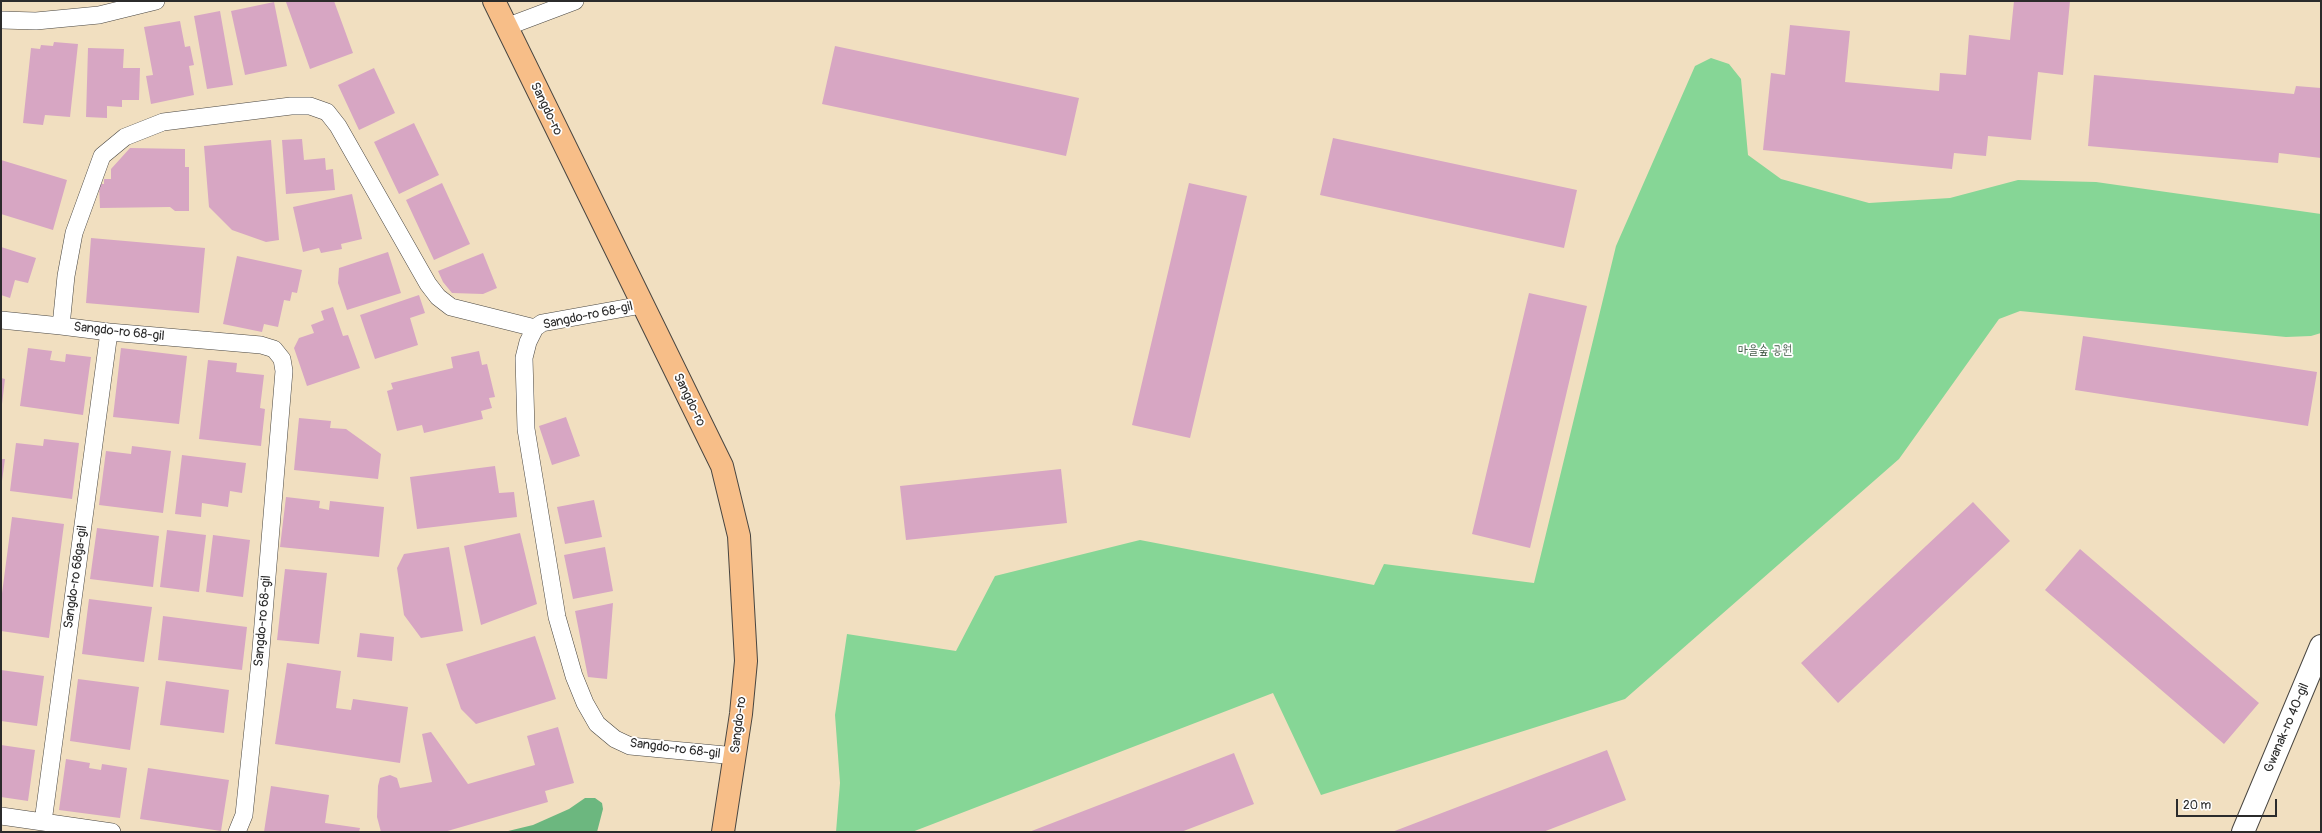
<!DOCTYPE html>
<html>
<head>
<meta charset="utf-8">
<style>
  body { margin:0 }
  #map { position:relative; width:2322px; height:833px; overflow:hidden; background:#f1dfc0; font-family:Pangolin,sans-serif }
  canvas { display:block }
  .frame { position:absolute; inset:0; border:2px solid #2b2b2b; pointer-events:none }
  .scale { position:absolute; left:2176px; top:799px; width:101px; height:18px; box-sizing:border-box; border:2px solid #2b2b2b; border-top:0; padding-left:5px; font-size:12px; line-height:14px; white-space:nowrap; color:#2b2b2b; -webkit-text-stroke:3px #fff; paint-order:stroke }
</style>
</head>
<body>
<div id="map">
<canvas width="2322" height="833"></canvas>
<div class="frame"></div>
<div class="scale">20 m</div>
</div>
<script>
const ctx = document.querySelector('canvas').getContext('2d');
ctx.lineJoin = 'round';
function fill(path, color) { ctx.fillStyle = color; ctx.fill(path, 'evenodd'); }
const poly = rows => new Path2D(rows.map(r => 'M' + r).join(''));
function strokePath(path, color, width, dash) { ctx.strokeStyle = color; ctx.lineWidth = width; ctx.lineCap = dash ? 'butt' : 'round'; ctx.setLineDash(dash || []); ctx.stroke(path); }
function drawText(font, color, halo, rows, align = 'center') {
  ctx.font = font + ' Pangolin,"Poor Story",sans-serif'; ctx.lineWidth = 3.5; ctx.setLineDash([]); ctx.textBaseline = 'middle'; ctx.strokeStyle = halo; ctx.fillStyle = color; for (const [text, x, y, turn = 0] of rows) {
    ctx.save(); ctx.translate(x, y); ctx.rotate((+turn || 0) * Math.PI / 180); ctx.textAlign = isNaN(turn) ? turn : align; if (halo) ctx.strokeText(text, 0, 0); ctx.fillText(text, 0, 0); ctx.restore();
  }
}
const green = poly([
  [1711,58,1729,64,1741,79,1748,155,1781,179,1869,203,1950,198,2018,180,2096,182,2321,214,2321,333,2311,336,2286,337,2020,311,1999,319,1899,459,1625,699,1321,795,1273,693,912,832,836,832,840,783,835,715,847,634,956,651,995,576,1140,540,1374,585,1384,564,1534,583,1616,246,1695,66]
]);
const forest = poly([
  [585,798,595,798,602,803,603,809,597,832,504,832,533,825,569,809]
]);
const building = poly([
  [289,1,334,1,353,53,310,69,286,2],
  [2014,1,2070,1,2063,75,2038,72,2031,140,1988,136,1986,156,1954,153,1952,169,1763,150,1771,73,1785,75,1790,25,1850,31,1845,82,1939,91,1940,73,1966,75,1969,35,2010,40],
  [274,2,287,66,245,75,231,11],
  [220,11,233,85,207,89,194,16],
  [180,21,185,47,190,46,194,65,189,66,194,95,151,104,146,76,153,75,144,27],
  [54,42,78,44,70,117,45,115,43,125,23,123,31,48,40,49,41,45,53,46],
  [835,46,1079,98,1066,156,822,104],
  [88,48,124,49,123,68,140,68,139,100,122,100,122,107,107,106,107,118,86,117],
  [374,68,395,113,359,130,338,85],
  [2094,75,2294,94,2296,86,2321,88,2321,158,2279,153,2278,163,2088,146],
  [414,123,439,175,399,194,374,142],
  [1333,138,1577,190,1564,248,1320,195],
  [302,139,304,160,325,158,326,170,333,169,335,190,286,194,282,140],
  [271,140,279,240,266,242,232,230,209,207,204,146],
  [130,148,185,149,185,167,189,167,189,211,175,211,170,207,100,208,99,184,104,184,104,179,111,179,111,169],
  [1,160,67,180,53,230,1,214],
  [442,183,470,244,434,260,406,200],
  [1189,183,1247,196,1190,438,1132,425],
  [352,194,362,239,341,244,342,249,321,253,319,248,303,252,293,207],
  [91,238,205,248,199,313,86,303],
  [1,247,36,258,28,283,15,280,10,298,1,295],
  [388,252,401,293,347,310,338,283,339,268],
  [483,253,497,288,483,294,452,293,443,282,438,271],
  [237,256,302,270,297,293,292,292,290,301,284,300,278,327,264,324,262,332,223,324],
  [1529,293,1587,306,1530,548,1472,534],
  [419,295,425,313,410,318,418,345,375,359,360,315],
  [333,307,343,336,348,335,360,368,307,386,294,348,299,338,314,333,311,325,324,320,321,311],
  [2083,336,2317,372,2308,426,2075,390],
  [28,348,52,351,50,360,65,362,66,354,91,357,83,415,20,406],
  [121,348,187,356,179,424,113,417],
  [479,351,482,365,487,364,495,397,489,398,492,408,481,411,483,419,424,433,422,425,397,431,387,391,393,389,391,383,453,368,451,357],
  [208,360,237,363,236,372,264,375,260,408,265,409,261,446,199,439],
  [1,378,5,379,2,404,1,404],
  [566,417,580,456,552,465,539,426],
  [299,418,331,421,330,428,346,429,381,454,378,479,294,470],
  [44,439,79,443,72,499,10,491,16,443,43,446],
  [132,446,171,451,163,513,99,505,106,451,131,454],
  [182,455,246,463,242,493,230,491,228,507,202,503,201,517,175,514],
  [1,459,5,459,2,481,1,481],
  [495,466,499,493,514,492,517,517,417,529,410,477],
  [1061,469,1067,523,906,540,900,486],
  [286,497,320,501,319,508,329,510,330,501,384,507,379,557,280,547],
  [594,500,602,537,565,544,557,507],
  [1973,502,2010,541,1838,703,1801,663],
  [12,517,64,524,49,638,1,631,1,601],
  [97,528,159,536,153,587,90,579],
  [167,530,206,535,199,592,160,587],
  [520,533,537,604,481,625,464,546],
  [213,535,250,540,243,597,206,592],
  [449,547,463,631,421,638,404,615,397,568,404,554],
  [605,547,613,591,573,599,564,555],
  [2080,549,2259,703,2224,744,2045,590],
  [285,569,327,573,319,644,277,640],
  [89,599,152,607,144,662,82,654],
  [613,603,607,679,588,677,575,611],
  [163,616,247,627,242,670,158,660],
  [360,633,394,637,392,661,357,657],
  [535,636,556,699,476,724,461,709,446,664],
  [287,663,341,671,336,708,351,710,353,699,408,707,400,763,275,744],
  [1,670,44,676,37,726,1,721],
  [78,679,139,687,130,750,70,741],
  [166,681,229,690,224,733,160,725],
  [558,727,574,783,545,791,548,802,444,832,381,832,377,817,378,786,380,778,390,775,397,778,400,788,432,782,422,734,431,732,468,784,535,765,527,736],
  [1,745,35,750,28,801,1,797],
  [1607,750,1626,800,1543,832,1392,832],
  [1234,753,1254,804,1181,832,1029,832],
  [66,759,90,763,89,768,101,770,102,764,127,768,120,818,59,810],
  [148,768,229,780,221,831,140,819],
  [271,786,329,795,325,823,360,828,359,832,264,832]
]);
const service = poly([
  [1,20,36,21,99,15,156,1],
  [506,27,575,1],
  [642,305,542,323,535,328,528,342,524,358,526,429,557,617,574,676,585,703,597,724,615,739,630,746,736,756],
  [1,320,61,326],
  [1,816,112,832],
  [43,822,109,332],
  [237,832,244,815,260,661,284,371,282,359,274,349,261,345,109,332,61,326,66,276,74,233,102,156,125,137,163,122,291,106,310,106,327,112,338,126,428,284,438,297,451,307,535,328]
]);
const tertiary = poly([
  [2243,832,2321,646]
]);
const primary = poly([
  [494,1,722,466,739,536,746,661,741,714,723,832]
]);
const streetNames = [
  ["Sangdo-ro",546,109,64],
  ["Sangdo-ro 68-gil",588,316,-12],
  ["Sangdo-ro 68-gil",119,332,6],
  ["Sangdo-ro",689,400,64],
  ["Sangdo-ro 68ga-gil",76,577,-82],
  ["Sangdo-ro 68-gil",263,621,-85],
  ["Sangdo-ro",739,725,-83],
  ["Gwanak-ro 40-gil",2287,728,-67],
  ["Sangdo-ro 68-gil",675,749,7]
];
const parkNames = [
  ["마을숲 공원",1765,351]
];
fill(green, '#86d696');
fill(forest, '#6cb77f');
fill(building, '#d7a6c3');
strokePath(service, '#494641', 18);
strokePath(tertiary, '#494641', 24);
strokePath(primary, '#494641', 24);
strokePath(service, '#fff', 17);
strokePath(tertiary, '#fff', 22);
strokePath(primary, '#f7be88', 22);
drawText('13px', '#2b2b2b', '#fff', streetNames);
drawText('13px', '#465e4b', '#fff', parkNames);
</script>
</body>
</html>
